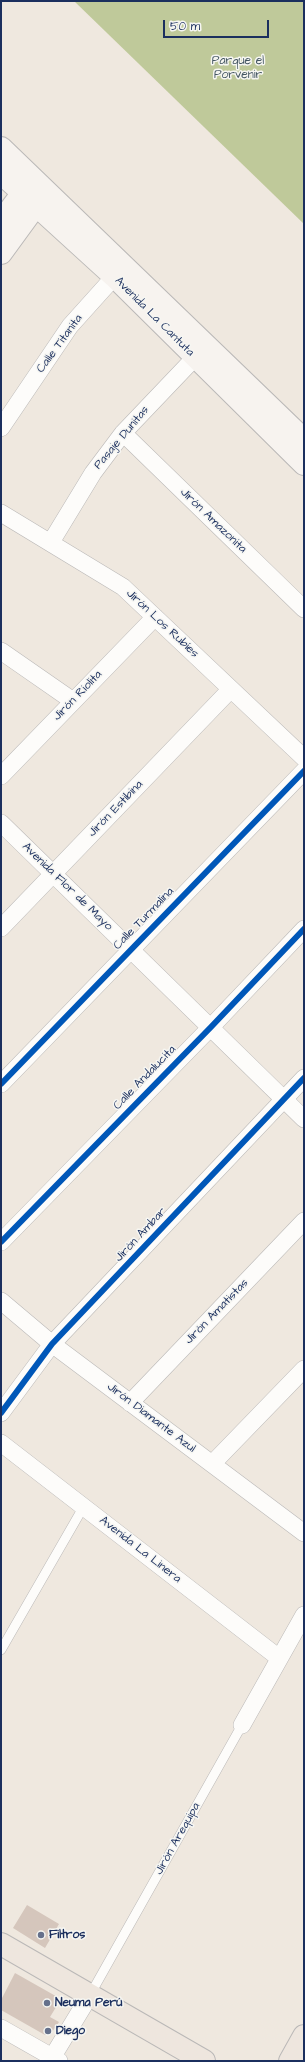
<!DOCTYPE html>
<html>
<head>
<meta charset="utf-8">
<style>
  body { margin:0 }
  #map { position:relative; width:305px; height:2062px; overflow:hidden; background:#efe8df; font-family:"Architects Daughter",sans-serif }
  canvas { display:block }
  .frame { position:absolute; inset:0; border:2px solid #1b2f5e; pointer-events:none }
  .scale { position:absolute; left:163px; top:20px; width:106px; height:18px; box-sizing:border-box; border:2px solid #1b2f5e; border-top:0; padding-left:5px; font-size:12px; line-height:14px; white-space:nowrap; color:#1b2f5e; -webkit-text-stroke:3px #f6f6f2; paint-order:stroke }
</style>
</head>
<body>
<div id="map">
<canvas width="305" height="2062"></canvas>
<div class="frame"></div>
<div class="scale">50 m</div>
</div>
<script>
const ctx = document.querySelector('canvas').getContext('2d');
ctx.lineJoin = 'round';
function fill(path, color) { ctx.fillStyle = color; ctx.fill(path, 'evenodd'); }
const poly = rows => new Path2D(rows.map(r => 'M' + r).join(''));
function strokePath(path, color, width, dash) { ctx.strokeStyle = color; ctx.lineWidth = width; ctx.lineCap = dash ? 'butt' : 'round'; ctx.setLineDash(dash || []); ctx.stroke(path); }
function drawText(font, color, halo, rows, align = 'center') {
  ctx.font = font + ' "Architects Daughter",sans-serif'; ctx.lineWidth = 3; ctx.setLineDash([]); ctx.textBaseline = 'middle'; ctx.strokeStyle = halo; ctx.fillStyle = color; for (const [text, x, y, turn = 0] of rows) {
    ctx.save(); ctx.translate(x, y); ctx.rotate((+turn || 0) * Math.PI / 180); ctx.textAlign = isNaN(turn) ? turn : align; if (halo) ctx.strokeText(text, 0, 0); ctx.fillText(text, 0, 0); ctx.restore();
  }
}
const forest = poly([
  [74,1,304,1,304,224]
]);
const building = poly([
  [27,1905,59,1924,45,1948,13,1928],
  [15,1973,61,1999,50,2017,59,2022,52,2032,45,2035,1,2010,1,2000]
]);
const lane = poly([
  [1,1650,84,1506],
  [90,1995,242,1725]
]);
const street = poly([
  [1,428,70,326,123,267],
  [123,433,304,609],
  [1,513,123,587,304,758],
  [51,542,93,473,123,433,204,348],
  [1,651,73,701],
  [1,776,155,617],
  [1,823,304,1119],
  [1,928,231,689],
  [1,1084,304,771],
  [1,1242,211,1027,304,929],
  [1,1301,52,1344,304,1533],
  [130,1403,304,1221],
  [1,1413,52,1344,304,1078],
  [1,1443,279,1658],
  [212,1464,304,1369],
  [242,1725,304,1615],
  [1,2028,59,2061],
  [50,2061,90,1995]
]);
const secondary = poly([
  [1,148,304,440],
  [1,173,114,276,304,464],
  [1,222,31,182],
  [1,253,44,194]
]);
const highway = poly([
  [1,1944,204,2061],
  [290,2061,304,2036]
]);
const cycleway = poly([
  [1,1084,304,771],
  [1,1242,211,1027,304,929],
  [1,1413,52,1344,304,1078]
]);
const markers = [
  [41,1935,4,"#65708b"],
  [47,2003,4,"#65708b"],
  [48,2031,4,"#65708b"]
];
const parkNames = [
  ["Parque el",238,61],
  ["Porvenir",238,75]
];
const streetNames = [
  ["Avenida La Cantuta",154,317,45],
  ["Calle Titanita",60,344,-54],
  ["Pasaje Dunitas",122,438,-50],
  ["Jirón Amazonita",213,521,44],
  ["Jirón Los Rubíes",162,624,43],
  ["Jirón Riolita",78,696,-46],
  ["Jirón Estibina",116,809,-46],
  ["Avenida Flor de Mayo",67,887,44],
  ["Calle Turmalina",144,919,-46],
  ["Calle Andalucita",145,1078,-46],
  ["Jirón Ambar",141,1235,-47],
  ["Jirón Amatistas",217,1312,-46],
  ["Jirón Diamante Azul",151,1418,37],
  ["Avenida La Linera",140,1550,38],
  ["Jirón Arequipa",178,1839,-61]
];
const poiNames = [
  ["Filtros",49,1935],
  ["Neuma Perú",55,2003],
  ["Diego",56,2031]
];
fill(forest, '#bfc99a');
fill(building, '#d5c6bc');
strokePath(lane, '#bab8b7', 10);
strokePath(street, '#bab8b7', 18);
strokePath(secondary, '#bab8b7', 24);
strokePath(highway, '#bab8b7', 24);
strokePath(lane, '#fdfcfa', 9);
strokePath(street, '#fdfcfa', 17);
strokePath(secondary, '#f7f3ef', 22);
strokePath(highway, '#eee6de', 22);
strokePath(cycleway, '#0057b8', 6);
for (const [x, y, r, color] of markers) { const dot = new Path2D(); dot.arc(x, y, r, 0, 2 * Math.PI); ctx.fillStyle = color; ctx.fill(dot); strokePath(dot, '#f6f6f2', 1.5); }
drawText('12px', '#445662', '#f6f6f2', parkNames);
drawText('12px', '#1b2f5e', '#f6f6f2', streetNames);
drawText('bold 12px', '#1b2f5e', '#f6f6f2', poiNames, 'left');
</script>
</body>
</html>
